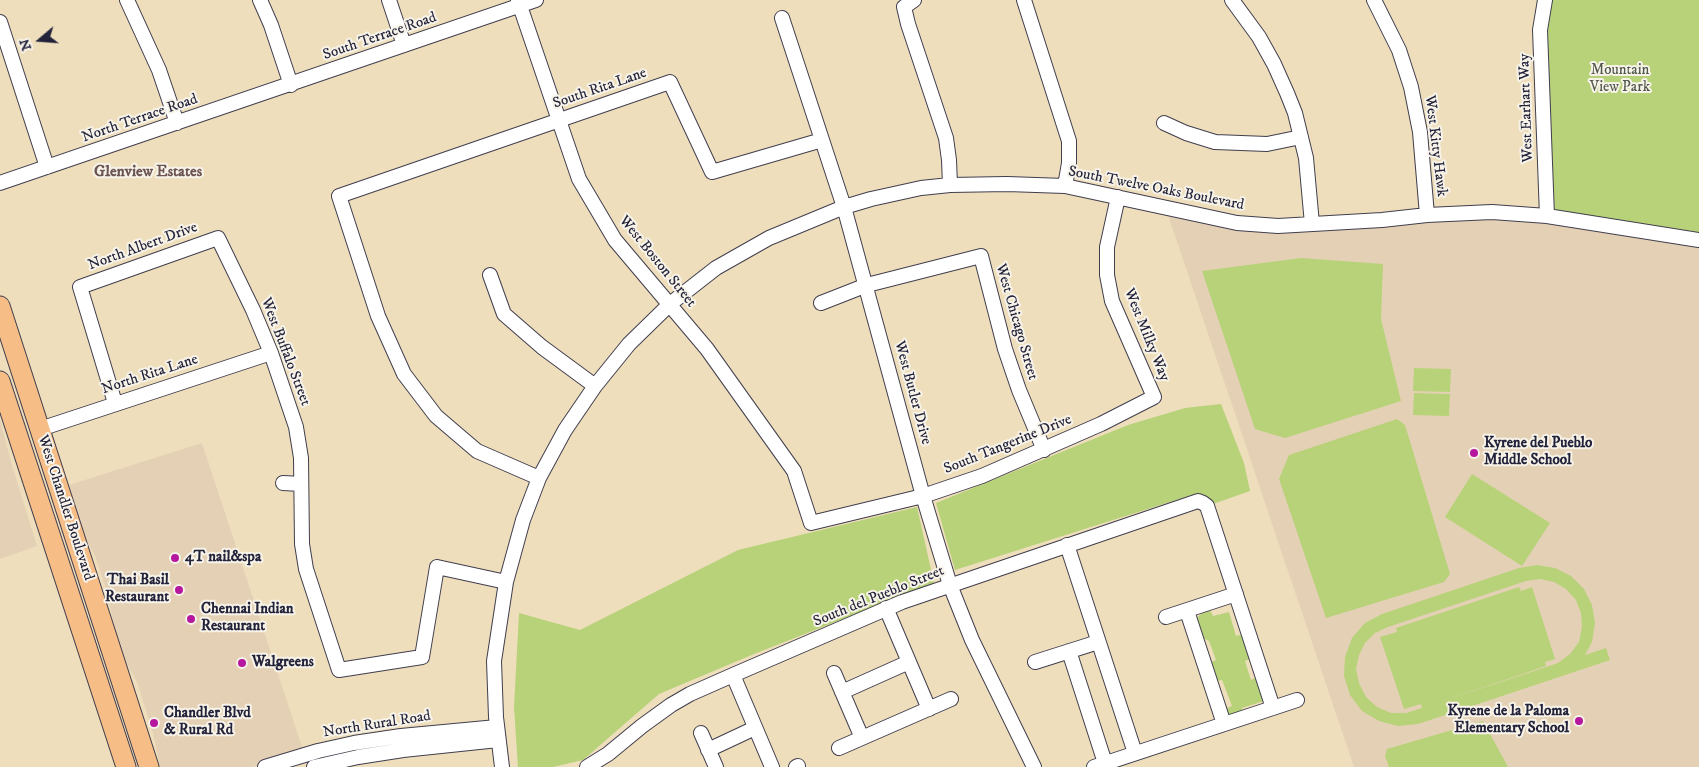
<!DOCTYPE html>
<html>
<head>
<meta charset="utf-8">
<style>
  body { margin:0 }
  #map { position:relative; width:1699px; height:767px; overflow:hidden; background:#eedebc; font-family:"IM FELL DW Pica",serif }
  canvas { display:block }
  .north { position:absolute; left:15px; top:15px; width:50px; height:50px; -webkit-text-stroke:4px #f7f3e8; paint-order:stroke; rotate:252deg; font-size:14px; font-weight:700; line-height:20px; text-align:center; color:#22223b }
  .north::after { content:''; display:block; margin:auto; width:18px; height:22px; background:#22223b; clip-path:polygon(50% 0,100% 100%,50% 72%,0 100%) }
</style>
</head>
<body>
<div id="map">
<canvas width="1699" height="767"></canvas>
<div class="north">N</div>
</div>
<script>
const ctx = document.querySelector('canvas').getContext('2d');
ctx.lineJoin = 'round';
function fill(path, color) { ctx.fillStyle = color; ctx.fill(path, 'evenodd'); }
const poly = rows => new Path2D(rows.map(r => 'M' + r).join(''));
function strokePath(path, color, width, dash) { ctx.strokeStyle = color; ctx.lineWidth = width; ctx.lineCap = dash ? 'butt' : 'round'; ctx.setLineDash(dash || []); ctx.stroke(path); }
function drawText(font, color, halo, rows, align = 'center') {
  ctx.font = font + ' "IM FELL DW Pica",serif'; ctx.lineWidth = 4; ctx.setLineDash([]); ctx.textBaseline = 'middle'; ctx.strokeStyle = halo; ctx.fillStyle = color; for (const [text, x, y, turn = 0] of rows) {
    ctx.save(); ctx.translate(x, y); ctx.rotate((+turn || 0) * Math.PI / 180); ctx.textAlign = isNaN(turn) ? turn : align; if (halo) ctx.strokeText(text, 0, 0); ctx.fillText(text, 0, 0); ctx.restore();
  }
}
const built = poly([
  [1166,209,1237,223,1492,212,1699,240,1699,767,1354,767],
  [0,419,11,462,37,546,0,559],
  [202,443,303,750,252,767,160,767,153,733,137,682,123,657,116,636,107,592,95,556,80,527,66,486]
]);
const green = poly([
  [1545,0,1699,0,1699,240,1547,216],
  [1301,258,1383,264,1381,319,1401,401,1285,438,1255,429,1202,271],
  [1414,368,1451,369,1450,392,1413,391],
  [1414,393,1450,394,1449,416,1413,415],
  [1221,404,1244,463,1250,491,1213,504,1192,495,955,570,936,503,1128,425,1185,408],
  [1397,419,1405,425,1450,574,1444,582,1326,618,1279,479,1289,455],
  [1472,474,1550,523,1522,566,1445,517],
  [917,507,934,583,754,654,659,694,583,760,553,767,518,767,514,707,519,613,580,630,738,550],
  [1537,565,1555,568,1571,576,1584,589,1592,605,1595,623,1592,642,1585,655,1606,648,1610,660,1418,724,1398,726,1379,721,1362,711,1350,695,1344,676,1345,657,1352,638,1365,623,1382,614,1519,568],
  [1540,579,1554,582,1566,589,1576,600,1581,613,1582,627,1579,642,1570,654,1558,663,1434,704,1546,666,1545,662,1555,659,1532,587,1521,591,1519,587,1396,628,1397,632,1380,637,1404,709,1421,704,1422,708,1406,713,1391,713,1377,707,1366,697,1359,683,1356,669,1359,655,1365,643,1375,633,1388,627,1526,581],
  [1210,610,1213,616,1229,612,1236,636,1244,634,1251,659,1245,661,1251,680,1257,677,1264,701,1242,708,1243,715,1233,719,1224,714,1225,709,1232,706,1222,680,1215,681,1209,663,1216,660,1209,641,1201,637,1194,620,1201,614],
  [1483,721,1508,767,1389,767,1385,756,1387,749]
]);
const minor = poly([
  [127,0,159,70,177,123],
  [260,0,271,25,291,85],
  [389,0,404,45],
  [518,0,579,179,615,240,707,349,794,471,811,523,923,496,982,476,1101,424,1154,397,1112,301,1107,275,1107,247,1118,197],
  [914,0,904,7,908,24,946,138,949,160,950,185],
  [1024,0,1069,141,1069,163,1065,186],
  [1232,0,1259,37,1274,64,1287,93,1295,113,1306,158,1312,224],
  [1374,0,1399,50,1411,87,1420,132,1427,215],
  [1545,0,1540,30,1547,216],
  [782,18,844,207,923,496,950,585,972,640,1034,767],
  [0,22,47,167],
  [1164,123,1186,133,1215,142,1267,144,1301,137],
  [0,183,536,0],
  [490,275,504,314,542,347,595,386],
  [821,303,867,285,981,256,1005,349,1019,390,1044,450],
  [115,403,80,287,218,238,253,310,271,353,296,427,301,458,302,544,306,569,339,670,422,657,437,567,506,582],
  [40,429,271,353],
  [539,478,477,451,436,416,404,374,378,316,339,196,670,82,712,172,822,140],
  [283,483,301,484],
  [1067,545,1135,753],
  [886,608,929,709],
  [1187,611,1224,724],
  [1166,617,1236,594],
  [1069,651,1105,763],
  [1035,662,1098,642],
  [834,673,862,738],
  [733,675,772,767],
  [842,692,909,662],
  [701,733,716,767],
  [839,748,951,699],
  [708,750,755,728],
  [265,767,318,751,354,743,401,736,497,727],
  [314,767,358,757,403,750,498,740],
  [502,767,496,717,494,661,506,582,523,520,539,478,565,430,595,386,629,344,670,304,716,268,769,238,844,207,871,199,921,188,950,185,1007,184,1065,186,1237,223,1278,226,1382,220,1427,215,1492,212,1547,216,1699,240],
  [587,767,608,754,642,726,671,705,690,694,733,675,902,602,1198,501,1203,503,1207,506,1273,708],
  [796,767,798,766],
  [1094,767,1297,700]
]);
const major = poly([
  [0,306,149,767],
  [0,381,126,767]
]);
const markers = [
  [1474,453,5,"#b5179e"],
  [175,558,5,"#b5179e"],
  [179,590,5,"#b5179e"],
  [191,619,5,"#b5179e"],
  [242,663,5,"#b5179e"],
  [1579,721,5,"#b5179e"],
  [154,723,5,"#b5179e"]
];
const streetNames = [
  ["South Terrace Road",380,37,-19],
  ["South Rita Lane",600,89,-19],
  ["West Earhart Way",1527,108,-92],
  ["North Terrace Road",140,119,-19],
  ["West Kitty Hawk",1435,146,83],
  ["South Twelve Oaks Boulevard",1156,189,11],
  ["North Albert Drive",143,247,-20],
  ["West Boston Street",657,262,51],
  ["West Chicago Street",1016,322,74],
  ["West Milky Way",1146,335,68],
  ["West Buffalo Street",285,352,69],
  ["North Rita Lane",150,375,-18],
  ["West Butler Drive",912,393,75],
  ["South Tangerine Drive",1008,445,-22],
  ["West Chandler Boulevard",65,508,72],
  ["South del Pueblo Street",879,597,-22],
  ["North Rural Road",377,725,-9]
];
const parkNames = [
  ["Mountain",1620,71],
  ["View Park",1620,88]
];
const poiNames = [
  ["Kyrene del Pueblo",1484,444],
  ["Middle School",1484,461],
  ["4T nail&spa",185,558],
  ["Thai Basil",169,581,"right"],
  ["Restaurant",169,598,"right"],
  ["Chennai Indian",201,610],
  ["Restaurant",201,627],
  ["Walgreens",252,663],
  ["Kyrene de la Paloma",1569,712,"right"],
  ["Elementary School",1569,729,"right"],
  ["Chandler Blvd",164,714],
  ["& Rural Rd",164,731]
];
const neighbourhoodNames = [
  ["Glenview Estates",148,173]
];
fill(built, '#e4d1b5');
fill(green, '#b7d278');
strokePath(minor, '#413e4e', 16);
strokePath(major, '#413e4e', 21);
strokePath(minor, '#fff', 14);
strokePath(major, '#f6be86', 19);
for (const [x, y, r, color] of markers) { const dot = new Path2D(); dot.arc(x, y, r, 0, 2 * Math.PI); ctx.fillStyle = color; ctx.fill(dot); strokePath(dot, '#f7f3e8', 2); }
drawText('15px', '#22223b', '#f7f3e8', streetNames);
drawText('15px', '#4f574d', '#f7f3e8', parkNames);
drawText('bold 15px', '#22223b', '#f7f3e8', poiNames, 'left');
drawText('bold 16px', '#6b5453', '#f7f3e8', neighbourhoodNames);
</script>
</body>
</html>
